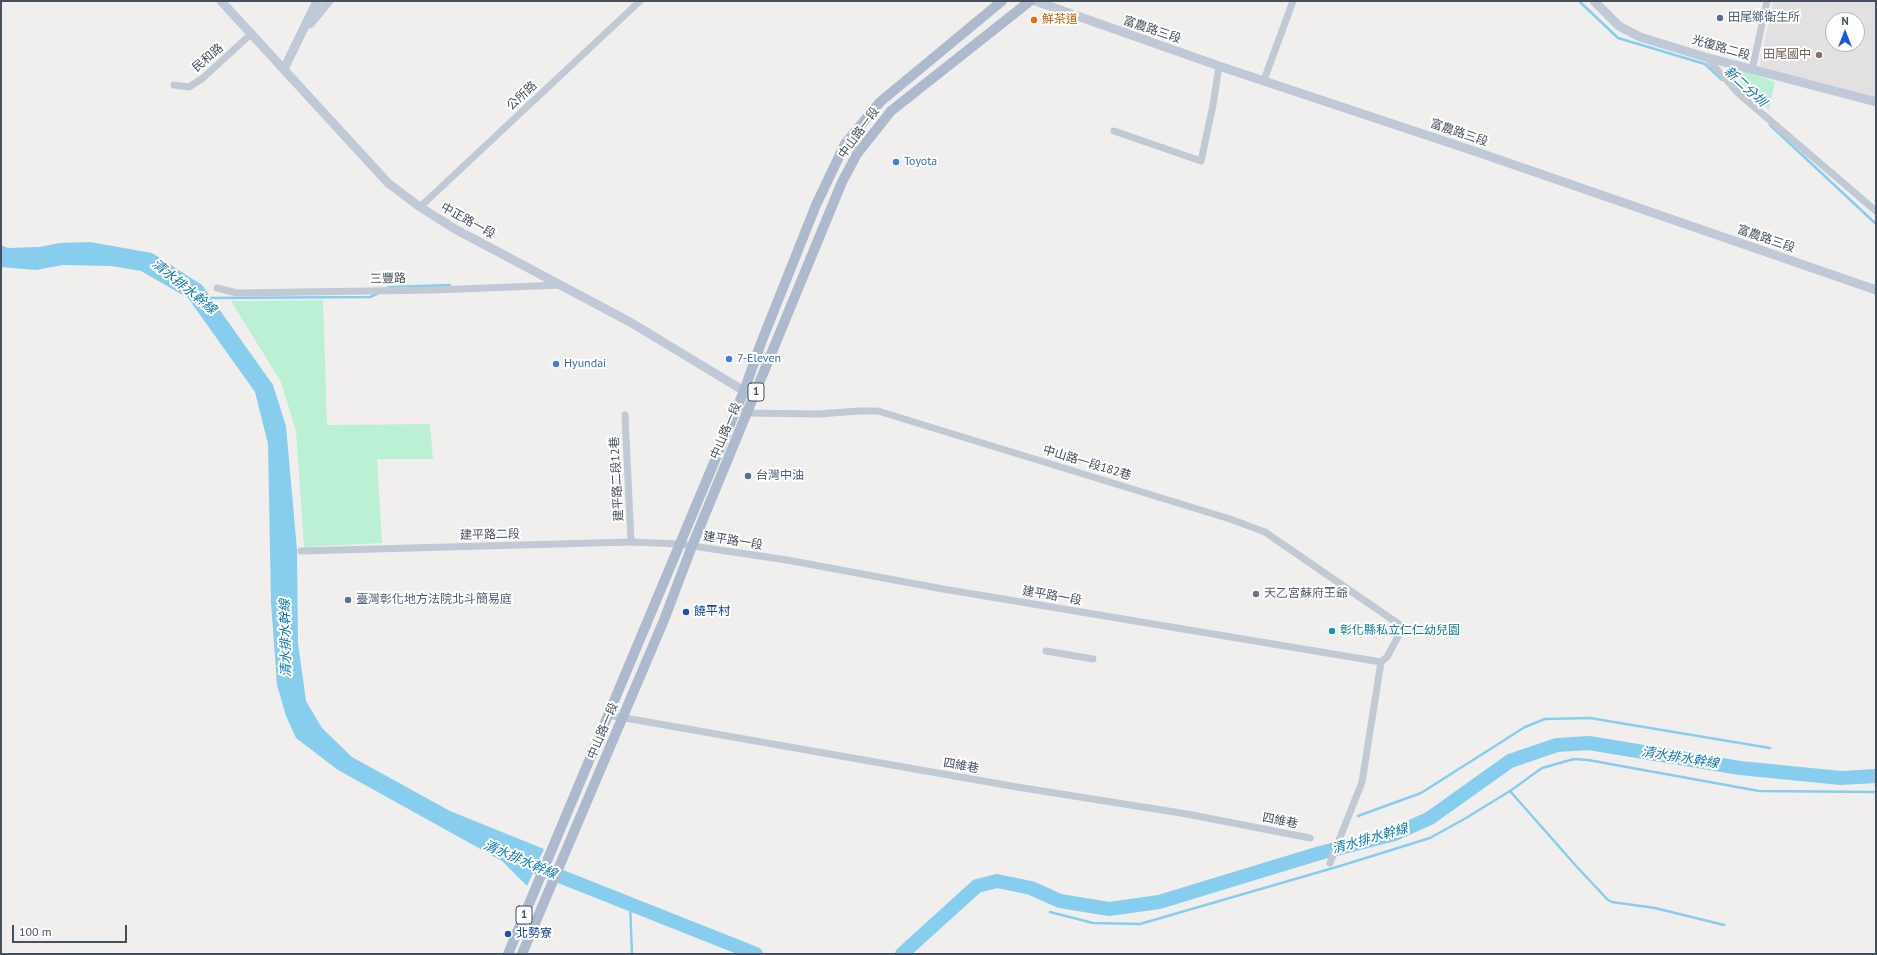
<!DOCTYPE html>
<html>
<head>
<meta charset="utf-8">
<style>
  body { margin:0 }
  #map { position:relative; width:1877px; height:955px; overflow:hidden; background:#f1efee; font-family:"PT Sans",sans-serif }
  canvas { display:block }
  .frame { position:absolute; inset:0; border:2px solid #464f5c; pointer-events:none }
  .north { position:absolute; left:1825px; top:12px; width:40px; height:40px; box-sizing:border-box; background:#fff; border:1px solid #b5b9be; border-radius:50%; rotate:0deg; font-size:11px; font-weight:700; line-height:16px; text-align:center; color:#464f5c }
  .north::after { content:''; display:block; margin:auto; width:14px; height:18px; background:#1459e6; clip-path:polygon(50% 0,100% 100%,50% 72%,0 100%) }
  .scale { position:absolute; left:12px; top:925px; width:115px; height:18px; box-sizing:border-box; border:2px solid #464f5c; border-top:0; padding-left:5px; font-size:12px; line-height:14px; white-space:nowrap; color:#464f5c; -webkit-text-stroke:3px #fff; paint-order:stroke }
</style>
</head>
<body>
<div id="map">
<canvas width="1877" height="955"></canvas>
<div class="frame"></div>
<div class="north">N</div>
<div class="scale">100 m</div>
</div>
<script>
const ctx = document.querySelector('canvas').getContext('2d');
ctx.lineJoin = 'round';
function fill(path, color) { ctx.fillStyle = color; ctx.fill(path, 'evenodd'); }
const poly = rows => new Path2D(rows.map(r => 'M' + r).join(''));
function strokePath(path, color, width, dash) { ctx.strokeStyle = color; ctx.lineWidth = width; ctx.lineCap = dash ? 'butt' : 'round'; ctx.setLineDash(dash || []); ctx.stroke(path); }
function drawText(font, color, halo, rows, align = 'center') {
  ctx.font = font + ' "PT Sans","Noto Sans TC",sans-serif'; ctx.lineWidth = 4; ctx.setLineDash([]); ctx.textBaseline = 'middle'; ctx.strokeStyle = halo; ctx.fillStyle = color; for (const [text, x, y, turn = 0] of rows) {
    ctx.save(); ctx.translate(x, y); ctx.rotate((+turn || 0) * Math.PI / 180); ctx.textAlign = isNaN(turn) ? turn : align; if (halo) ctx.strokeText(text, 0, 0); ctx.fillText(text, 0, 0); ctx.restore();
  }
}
const education = poly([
  [1773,1,1876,1,1876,98,1759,67],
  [1833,20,1857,20,1857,44,1833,44]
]);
const green = poly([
  [1742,70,1775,82,1769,110,1740,82],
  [323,300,327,425,430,424,433,459,377,459,382,543,304,547,296,431,281,382,231,301]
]);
const water = poly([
  [90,242,152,253,202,285,273,385,286,426,297,550,298,643,306,701,322,728,352,757,450,811,544,849,527,886,502,861,338,770,296,738,286,716,277,685,271,603,268,444,255,392,188,298,141,271,111,266,63,265,36,270,1,267,1,245,8,248,39,247,60,243]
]);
const stream = poly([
  [1579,1,1618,38,1705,64,1722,80],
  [1770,125,1876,224],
  [387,288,390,287,450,285],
  [209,298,370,297,377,294],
  [1510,791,1577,867,1608,900,1612,902,1655,908,1724,925],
  [1358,816,1421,793,1525,727,1545,719,1590,718,1770,748],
  [630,904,632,954],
  [1050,912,1093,923,1140,924,1340,866,1430,838,1466,818,1510,791,1542,768,1574,759,1588,760,1759,791,1876,792]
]);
const river = poly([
  [519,860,756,954],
  [902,954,977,886,997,881,1031,888,1060,901,1109,909,1159,902,1320,853,1395,834,1430,818,1510,761,1557,745,1589,743,1740,768,1841,778,1876,776]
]);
const street = poly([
  [1706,57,1738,93,1876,211],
  [1752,70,1767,1],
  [1264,80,1293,1],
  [174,85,189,87,203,78,252,33],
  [1114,131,1201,161,1213,105,1219,66],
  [420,207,640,1],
  [217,288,237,293,435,290,561,285],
  [625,415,631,542],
  [301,551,631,542,679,544,787,560,943,589,1381,662,1387,657,1403,627,1265,532,1230,519,878,411,859,411,818,414,747,413,736,409],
  [1046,651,1093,659],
  [608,715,1017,787,1187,814,1310,838],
  [1330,863,1362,782,1381,662]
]);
const secondary = poly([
  [221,1,388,183,420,207,455,229,630,322,754,397],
  [1035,1,1219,66,1477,152,1876,290],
  [1594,1,1619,26,1640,37,1705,57,1876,102],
  [310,24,329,1],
  [284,69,317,1]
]);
const primary = poly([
  [508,954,744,391,761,343,816,205,845,144,880,102,1002,1],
  [522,954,664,620,692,546,842,182,857,154,891,111,1030,1]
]);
const markers = [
  [1720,18,4,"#5c6f8a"],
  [1034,20,4,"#e8710a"],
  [1819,55,4,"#8d6e63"],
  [896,162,4,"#3f7fe0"],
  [729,359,4,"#3f7fe0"],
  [556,364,4,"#3f7fe0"],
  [748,476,4,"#5c6f8a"],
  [1256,594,4,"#6b7280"],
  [348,600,4,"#5c6f8a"],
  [686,612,4,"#1a4fb4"],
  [1332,631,4,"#0f9aa8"],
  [508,934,4,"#1a4fb4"]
];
const shields = [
  [756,392,16],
  [524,915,16]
];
const shieldNames = [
  ["1",756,392],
  ["1",524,915]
];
const serviceNames = [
  ["田尾鄉衛生所",1728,18],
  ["台灣中油",756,476],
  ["臺灣彰化地方法院北斗簡易庭",356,600]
];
const foodNames = [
  ["鮮茶道",1042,20]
];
const streetNames = [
  ["富農路三段",1152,30,19],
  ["光復路二段",1721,48,16],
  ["民和路",208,58,-40],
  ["公所路",522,96,-43],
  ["中山路一段",859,133,-54],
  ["富農路三段",1459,133,19],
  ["中正路一段",468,221,29],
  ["富農路三段",1766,239,19],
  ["三豐路",388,279,-1],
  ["中山路一段",726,431,-67],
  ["中山路一段182巷",1087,463,17],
  ["建平路二段12巷",617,479,-93],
  ["建平路二段",490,535,-1],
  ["建平路一段",733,541,9],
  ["建平路一段",1052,596,10],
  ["中山路一段",603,731,-67],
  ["四維巷",961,766,10],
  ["四維巷",1280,821,11]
];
const educationNames = [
  ["田尾國中",1811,55]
];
const shopNames = [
  ["Toyota",904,162],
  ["7-Eleven",737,359],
  ["Hyundai",564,364]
];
const worshipNames = [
  ["天乙宮蘇府王爺",1264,594]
];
const transitNames = [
  ["饒平村",694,612],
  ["北勢寮",516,934]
];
const cultureNames = [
  ["彰化縣私立仁仁幼兒園",1340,631]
];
const waterNames = [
  ["新二分圳",1745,87,43],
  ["清水排水幹線",184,287,39],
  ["清水排水幹線",286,638,-91],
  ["清水排水幹線",1680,758,9],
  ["清水排水幹線",1370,839,-16],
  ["清水排水幹線",520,860,23]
];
fill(education, '#e2e0e0');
fill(green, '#bbf0d5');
fill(water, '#87ceee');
strokePath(stream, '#87ceee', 2.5);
strokePath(river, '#87ceee', 14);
strokePath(street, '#c1c9d4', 7);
strokePath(secondary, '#c0c9d8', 9);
strokePath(primary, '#adbace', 10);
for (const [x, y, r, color] of markers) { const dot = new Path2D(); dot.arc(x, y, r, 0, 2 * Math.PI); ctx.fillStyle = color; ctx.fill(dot); strokePath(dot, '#fff', 1.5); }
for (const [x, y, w] of shields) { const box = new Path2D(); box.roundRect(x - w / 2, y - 9, w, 18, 3); ctx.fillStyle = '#fff'; ctx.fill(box); strokePath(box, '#464f5c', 1); }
drawText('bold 11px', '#464f5c', null, shieldNames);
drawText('12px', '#4e5e75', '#fff', serviceNames, 'left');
drawText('12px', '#c56008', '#fff', foodNames, 'left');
drawText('12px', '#464f5c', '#fff', streetNames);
drawText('12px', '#785e54', '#fff', educationNames, 'right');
drawText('12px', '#366cbe', '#fff', shopNames, 'left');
drawText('12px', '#5b616d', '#fff', worshipNames, 'left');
drawText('12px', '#164399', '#fff', transitNames, 'left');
drawText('12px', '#0d838f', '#fff', cultureNames, 'left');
drawText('italic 13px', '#0879ad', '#fff', waterNames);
</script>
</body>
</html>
